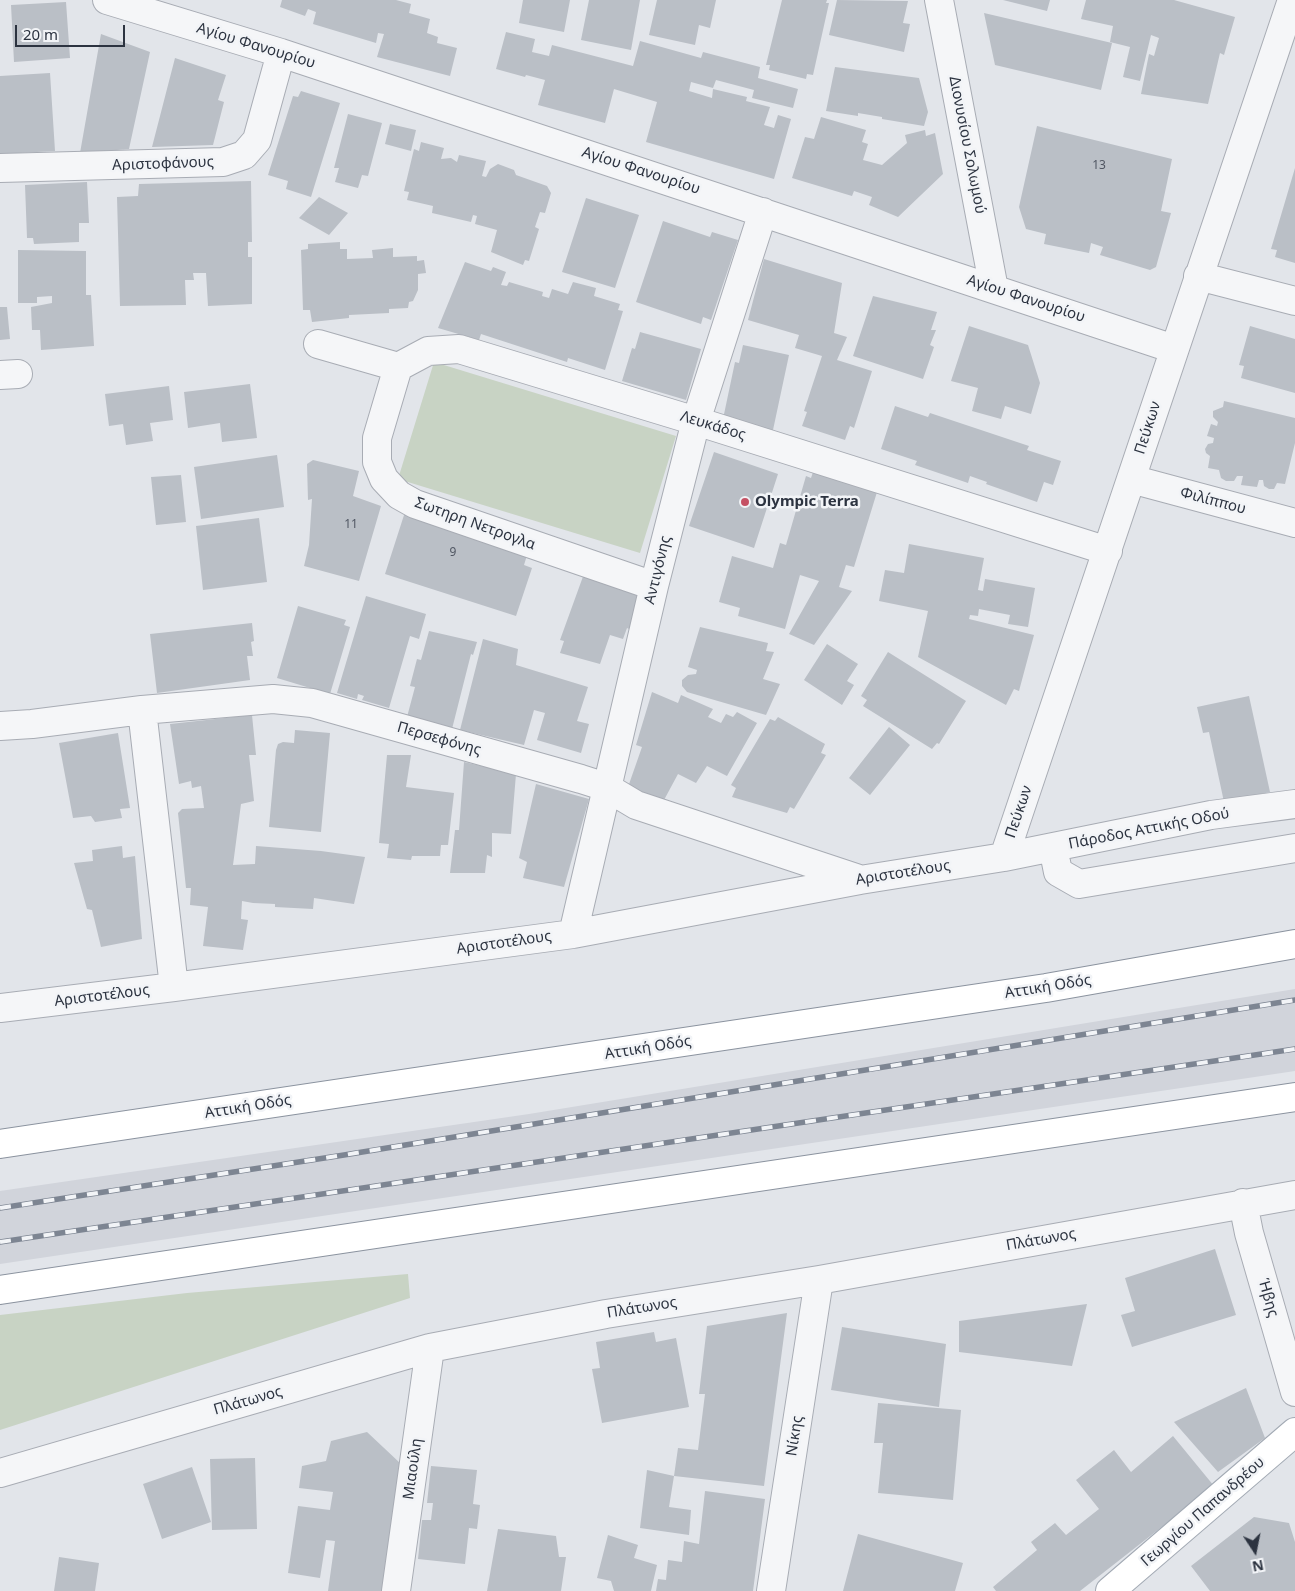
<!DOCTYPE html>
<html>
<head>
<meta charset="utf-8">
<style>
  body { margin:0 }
  #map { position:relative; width:1295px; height:1591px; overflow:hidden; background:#e2e5ea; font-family:"Noto Sans",sans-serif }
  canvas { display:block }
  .north { position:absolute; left:1230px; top:1526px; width:50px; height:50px; -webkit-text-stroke:4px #f2f4f7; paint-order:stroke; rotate:169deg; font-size:14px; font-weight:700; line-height:20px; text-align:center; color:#2c3340 }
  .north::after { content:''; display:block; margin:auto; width:18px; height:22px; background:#2c3340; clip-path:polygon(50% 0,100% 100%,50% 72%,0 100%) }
  .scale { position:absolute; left:15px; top:25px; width:110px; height:22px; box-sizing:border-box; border:2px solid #2c3340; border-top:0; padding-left:6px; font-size:15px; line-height:18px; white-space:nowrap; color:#2c3340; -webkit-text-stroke:4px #f2f4f7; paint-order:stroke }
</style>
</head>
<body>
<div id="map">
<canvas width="1295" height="1591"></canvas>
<div class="north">N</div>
<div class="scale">20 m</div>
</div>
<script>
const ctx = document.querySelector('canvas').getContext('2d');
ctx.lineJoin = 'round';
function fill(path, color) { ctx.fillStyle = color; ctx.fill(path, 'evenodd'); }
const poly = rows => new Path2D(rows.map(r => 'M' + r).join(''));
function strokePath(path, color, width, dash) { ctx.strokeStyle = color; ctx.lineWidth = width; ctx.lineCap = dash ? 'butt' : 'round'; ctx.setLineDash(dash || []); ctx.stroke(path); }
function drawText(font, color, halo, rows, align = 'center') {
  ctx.font = font + ' "Noto Sans",sans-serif'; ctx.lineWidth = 5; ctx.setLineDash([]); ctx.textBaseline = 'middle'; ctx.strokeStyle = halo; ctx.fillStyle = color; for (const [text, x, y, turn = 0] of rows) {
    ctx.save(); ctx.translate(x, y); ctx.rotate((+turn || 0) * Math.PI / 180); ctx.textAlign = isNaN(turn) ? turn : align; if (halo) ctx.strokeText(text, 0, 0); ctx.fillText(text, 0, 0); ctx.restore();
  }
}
const built = poly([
  [1295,989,1295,1071,0,1264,0,1191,529,1114]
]);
const green = poly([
  [434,362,676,436,640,553,398,479],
  [408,1274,410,1298,0,1430,0,1315,187,1293]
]);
const building = poly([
  [282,0,396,0,411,4,409,13,430,19,427,33,438,37,437,43,457,48,450,76,377,57,384,34,378,33,376,43,313,24,316,12,308,9,305,16,280,7],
  [523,0,570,0,564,32,519,23],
  [589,0,640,0,631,50,581,40],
  [657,0,716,0,710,28,699,25,695,45,649,35],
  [782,0,827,0,826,3,829,3,813,75,807,74,806,79,769,70,770,65,766,65],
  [837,0,908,1,903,23,910,24,904,52,829,35],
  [1003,0,1050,0,1047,11],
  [1086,0,1174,0,1235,17,1224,55,1220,53,1208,104,1141,94,1149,54,1154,56,1159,38,1151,35,1140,81,1123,77,1130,47,1110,42,1113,26,1081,19],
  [66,2,70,58,14,62,11,5],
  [984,13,1112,43,1101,90,995,65],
  [506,32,535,39,532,52,549,56,552,45,633,66,640,41,701,58,703,52,760,67,758,78,798,89,793,108,752,98,754,90,716,80,713,88,691,82,689,91,712,98,713,89,747,97,746,101,770,107,764,125,774,128,778,115,791,119,774,179,646,142,657,102,614,89,605,123,538,105,545,80,526,75,525,77,496,69],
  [101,34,150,52,129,149,80,153],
  [175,58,226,75,218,100,224,102,213,145,152,147],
  [835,67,919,78,928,112,924,126,882,119,882,117,858,113,858,116,826,111],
  [50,73,55,151,0,154,0,76],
  [301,91,340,103,311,197,286,189,288,181,268,175,293,96,298,97],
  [348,114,382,123,368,176,362,175,358,188,335,182,339,168,334,168],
  [821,117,866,130,862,142,868,144,863,160,882,165,907,143,905,135,925,130,926,136,935,133,943,174,898,217,869,205,872,197,854,191,852,196,792,178,805,137,814,139],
  [390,124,416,130,411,151,385,144],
  [1037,126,1172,159,1161,211,1171,213,1156,267,1150,270,1100,255,1103,247,1091,243,1089,253,1044,244,1046,234,1026,229,1019,207],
  [421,142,444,148,441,159,451,158,457,162,459,155,486,161,482,176,486,177,490,169,498,164,514,170,516,175,547,186,551,193,545,213,540,212,535,227,539,229,529,261,525,260,523,265,491,252,497,230,475,224,477,216,473,215,471,222,432,213,433,206,407,200,409,192,404,191,414,149,419,151],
  [1295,168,1295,263,1275,257,1277,250,1271,249],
  [251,181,252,242,248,242,248,257,252,257,252,304,208,306,206,273,193,273,194,280,185,280,186,305,120,306,117,197,138,196,139,184],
  [87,182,89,223,79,223,79,242,34,244,33,238,27,238,25,185],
  [319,197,348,213,329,235,299,218],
  [586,198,639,215,615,288,562,272],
  [663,221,710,237,712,232,738,240,711,320,703,317,701,324,636,302],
  [340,242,340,249,347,249,347,259,373,258,372,250,393,248,393,257,417,256,417,261,424,260,426,273,418,274,418,290,413,301,409,302,408,308,389,309,389,313,349,315,349,318,312,322,310,310,303,310,301,250,308,249,308,244],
  [18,250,86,251,86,295,91,295,94,346,41,350,40,330,32,330,31,307,52,303,52,296,37,297,37,303,18,303],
  [764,259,842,283,834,333,847,337,837,360,872,371,854,428,850,426,845,440,802,426,807,412,804,411,822,356,795,348,799,335,748,320],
  [465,262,491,271,493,267,506,272,501,285,507,286,509,282,543,292,542,296,549,298,552,289,568,294,573,282,596,288,594,296,620,304,618,310,623,311,605,370,568,358,567,362,481,334,479,340,438,328],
  [873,296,937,312,931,330,936,330,930,345,934,347,923,379,853,356],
  [0,307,7,307,10,339,0,340],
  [969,326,1028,345,1040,383,1031,414,1005,406,1001,419,972,411,978,388,951,381],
  [1250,326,1295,339,1295,393,1241,378,1244,366,1239,365],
  [640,332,701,349,686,400,622,381,632,348,635,349],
  [743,345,789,355,773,430,723,419,735,362,739,363],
  [250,384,257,438,222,442,220,423,188,428,184,392],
  [169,386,173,420,150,423,153,441,126,445,123,424,109,426,105,394],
  [1224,401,1295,418,1295,443,1285,484,1277,483,1274,489,1269,489,1264,486,1263,480,1259,480,1257,487,1241,485,1243,476,1237,476,1234,481,1226,481,1221,478,1219,470,1208,468,1210,456,1206,453,1205,449,1208,444,1213,443,1214,438,1207,436,1211,424,1217,426,1218,422,1213,417,1213,411,1223,407],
  [895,406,928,417,930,413,1029,446,1027,450,1061,461,1053,485,1044,482,1037,502,986,484,987,482,970,476,968,483,915,465,917,461,881,449],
  [714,452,778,474,754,548,689,526],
  [277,455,284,507,201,519,194,467],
  [313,460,359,471,353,496,381,506,359,581,304,566,309,545,312,499,308,500,307,464],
  [813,472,877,492,854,567,846,565,839,587,852,591,814,645,789,634,819,581,800,575,785,629,738,616,740,608,719,602,732,556,773,568,780,543,786,545,806,476,811,478],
  [181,475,186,522,156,525,151,477],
  [405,512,528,552,524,565,532,568,516,616,385,574],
  [259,518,267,582,203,590,196,526],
  [909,544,984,558,978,590,983,591,985,579,1035,588,1028,627,1008,624,1010,615,979,609,978,616,970,615,969,619,1034,635,1019,691,1014,689,1006,705,918,657,928,611,879,601,885,570,904,573],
  [585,571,644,589,631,630,627,628,623,639,610,635,600,664,560,653,564,641,560,640],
  [366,596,426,614,419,639,410,636,389,708,362,700,364,696,358,694,357,699,337,693],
  [298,606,346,620,344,625,350,627,330,694,277,678],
  [252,623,254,641,251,642,253,656,247,656,250,680,157,693,150,634],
  [700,627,768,643,766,651,774,652,763,679,780,684,766,715,687,692,682,686,682,680,688,675,696,674,697,670,688,667],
  [429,631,477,642,473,655,471,654,452,729,407,717,415,687,410,686,417,659,421,660],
  [483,639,518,649,516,665,588,687,577,721,589,724,581,753,537,740,545,713,534,710,524,745,460,730],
  [827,644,858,664,847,681,854,685,842,705,804,680],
  [888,652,966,701,939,744,937,743,932,749,863,706,867,700,861,696],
  [652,692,678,703,681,695,713,709,708,717,721,723,726,714,733,717,737,712,757,723,727,776,707,766,696,783,678,774,664,800,628,787,642,747,636,745],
  [1249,696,1270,792,1224,802,1209,732,1203,733,1197,707],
  [252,715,256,755,249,755,254,801,241,804,233,865,255,864,256,846,321,851,365,857,354,904,314,898,313,909,275,907,275,904,253,903,242,901,241,919,248,920,243,950,203,946,208,907,190,905,191,888,186,888,178,813,182,809,204,808,201,786,192,788,191,781,179,784,170,724],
  [778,717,825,744,821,753,826,755,794,809,790,807,787,813,732,797,736,788,731,785,770,719,775,721],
  [889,727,910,745,870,795,849,778],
  [295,730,330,733,321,832,269,827,276,750,278,744,283,742,294,743],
  [118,733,130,808,120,809,122,818,95,822,91,816,73,818,59,743],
  [387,755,411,755,406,787,454,793,448,845,441,845,440,856,412,856,411,860,387,858,389,844,379,843],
  [464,762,516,774,511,834,492,833,492,857,487,855,485,873,450,873,455,830,459,830],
  [536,784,589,799,564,887,523,878,527,862,519,858],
  [122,846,123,858,135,856,142,939,101,947,92,910,87,909,74,863,93,861,92,850],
  [1215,1249,1236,1315,1132,1347,1121,1315,1135,1311,1125,1278],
  [1087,1304,1072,1366,959,1352,959,1321],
  [787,1313,764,1486,674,1476,669,1507,691,1510,689,1535,640,1528,647,1470,674,1476,678,1448,698,1450,705,1394,699,1394,707,1326],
  [842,1327,946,1344,939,1407,831,1390],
  [654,1332,656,1342,676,1338,689,1407,602,1423,592,1369,600,1368,596,1342],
  [1246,1388,1265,1438,1218,1472,1174,1422],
  [878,1403,961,1410,953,1500,878,1493,883,1443,874,1443],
  [367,1432,400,1463,382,1591,328,1591,335,1541,326,1540,320,1578,288,1573,298,1506,330,1510,333,1492,299,1488,302,1466,326,1461,331,1441],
  [1173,1436,1214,1486,1080,1591,996,1591,993,1587,1037,1550,1031,1542,1055,1523,1066,1535,1099,1509,1076,1480,1114,1450,1131,1472],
  [255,1458,257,1529,212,1530,210,1459],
  [431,1466,477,1470,473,1504,480,1505,477,1529,469,1528,465,1564,418,1559,422,1520,431,1520,433,1503,427,1503],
  [192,1467,211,1522,162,1539,143,1484],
  [705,1491,765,1499,753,1591,656,1591,658,1579,666,1580,668,1560,682,1562,684,1541,699,1544],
  [1254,1517,1289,1523,1295,1542,1295,1591,1210,1591,1191,1566],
  [498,1529,556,1536,559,1557,566,1557,561,1591,487,1591],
  [858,1534,963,1563,955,1591,843,1591],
  [608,1535,638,1545,634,1558,657,1565,651,1591,614,1591,611,1581,597,1578],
  [59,1557,99,1563,95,1591,54,1591]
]);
const minor = poly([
  [107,0,281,53,1174,349],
  [939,0,994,289],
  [0,168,223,162,244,155,257,140,281,53],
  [1198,276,1295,301],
  [318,344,398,367,428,351,459,349,696,421,1108,551],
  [398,367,377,438,377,462,384,479,399,495,415,504,654,586],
  [0,375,18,374],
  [1131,479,1295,523],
  [142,710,174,987],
  [0,726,32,724,142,710,273,699,312,703,581,779,606,787,636,805,859,879],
  [1053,847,1058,872,1079,884,1295,848],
  [1004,857,1292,0],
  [573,934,654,586,696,421,763,212],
  [0,1008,174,987,573,934,860,880,1004,857,1211,815,1295,804],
  [1243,1203,1249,1233,1295,1392],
  [0,1473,430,1348,606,1314,819,1280,1295,1195],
  [396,1591,430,1348],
  [771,1591,819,1280]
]);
const major = poly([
  [1110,1591,1295,1432]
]);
const highway = poly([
  [0,1144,1046,988,1295,944],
  [0,1290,1295,1097]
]);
const rail = poly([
  [0,1208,344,1155,1295,1000],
  [0,1242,1295,1049]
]);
const markers = [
  [745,502,5,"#c55164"]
];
const numberNames = [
  ["13",1099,166],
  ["11",351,525],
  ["9",453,553]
];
const streetNames = [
  ["Αγίου Φανουρίου",256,46,17],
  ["Διονυσίου Σολωμού",967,145,79],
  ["Αριστοφάνους",163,164,-2],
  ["Αγίου Φανουρίου",641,171,18],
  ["Αγίου Φανουρίου",1026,299,18],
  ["Λευκάδος",713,426,17],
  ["Πεύκων",1148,428,-72],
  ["Φιλίππου",1213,501,15],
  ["Σωτηρη Νετρογλα",475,524,20],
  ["Αντιγόνης",658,570,-76],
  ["Περσεφόνης",439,739,16],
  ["Πεύκων",1019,812,-71],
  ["Πάροδος Αττικής Οδού",1149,829,-11],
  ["Αριστοτέλους",903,873,-9],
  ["Αριστοτέλους",504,943,-8],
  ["Αττική Οδός",1048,987,-9],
  ["Αριστοτέλους",102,996,-7],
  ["Αττική Οδός",648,1048,-9],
  ["Αττική Οδός",248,1107,-9],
  ["Πλάτωνος",1041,1240,-10],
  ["Ήβης",1268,1298,74],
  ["Πλάτωνος",642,1308,-9],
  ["Πλάτωνος",248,1401,-16],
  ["Νίκης",795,1436,-81],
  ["Μιαούλη",413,1469,-82],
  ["Γεωργίου Παπανδρέου",1203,1512,-41]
];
const poiNames = [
  ["Olympic Terra",755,502]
];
fill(built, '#d1d4db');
fill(green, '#c8d3c4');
fill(building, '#babfc6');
strokePath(minor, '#a8acb4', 30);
strokePath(major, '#a3aab4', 30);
strokePath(highway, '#8b939f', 30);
strokePath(minor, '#f5f6f8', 28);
strokePath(major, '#fff', 28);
strokePath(highway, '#fff', 28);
strokePath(rail, '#7d8592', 5.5);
strokePath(rail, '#f2f4f7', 4, [11]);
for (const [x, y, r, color] of markers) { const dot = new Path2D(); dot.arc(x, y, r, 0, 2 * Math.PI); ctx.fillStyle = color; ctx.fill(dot); strokePath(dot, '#f2f4f7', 2); }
drawText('12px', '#505662', null, numberNames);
drawText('15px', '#2c3340', '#f2f4f7', streetNames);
drawText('bold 15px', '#2c3340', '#f2f4f7', poiNames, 'left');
</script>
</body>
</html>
